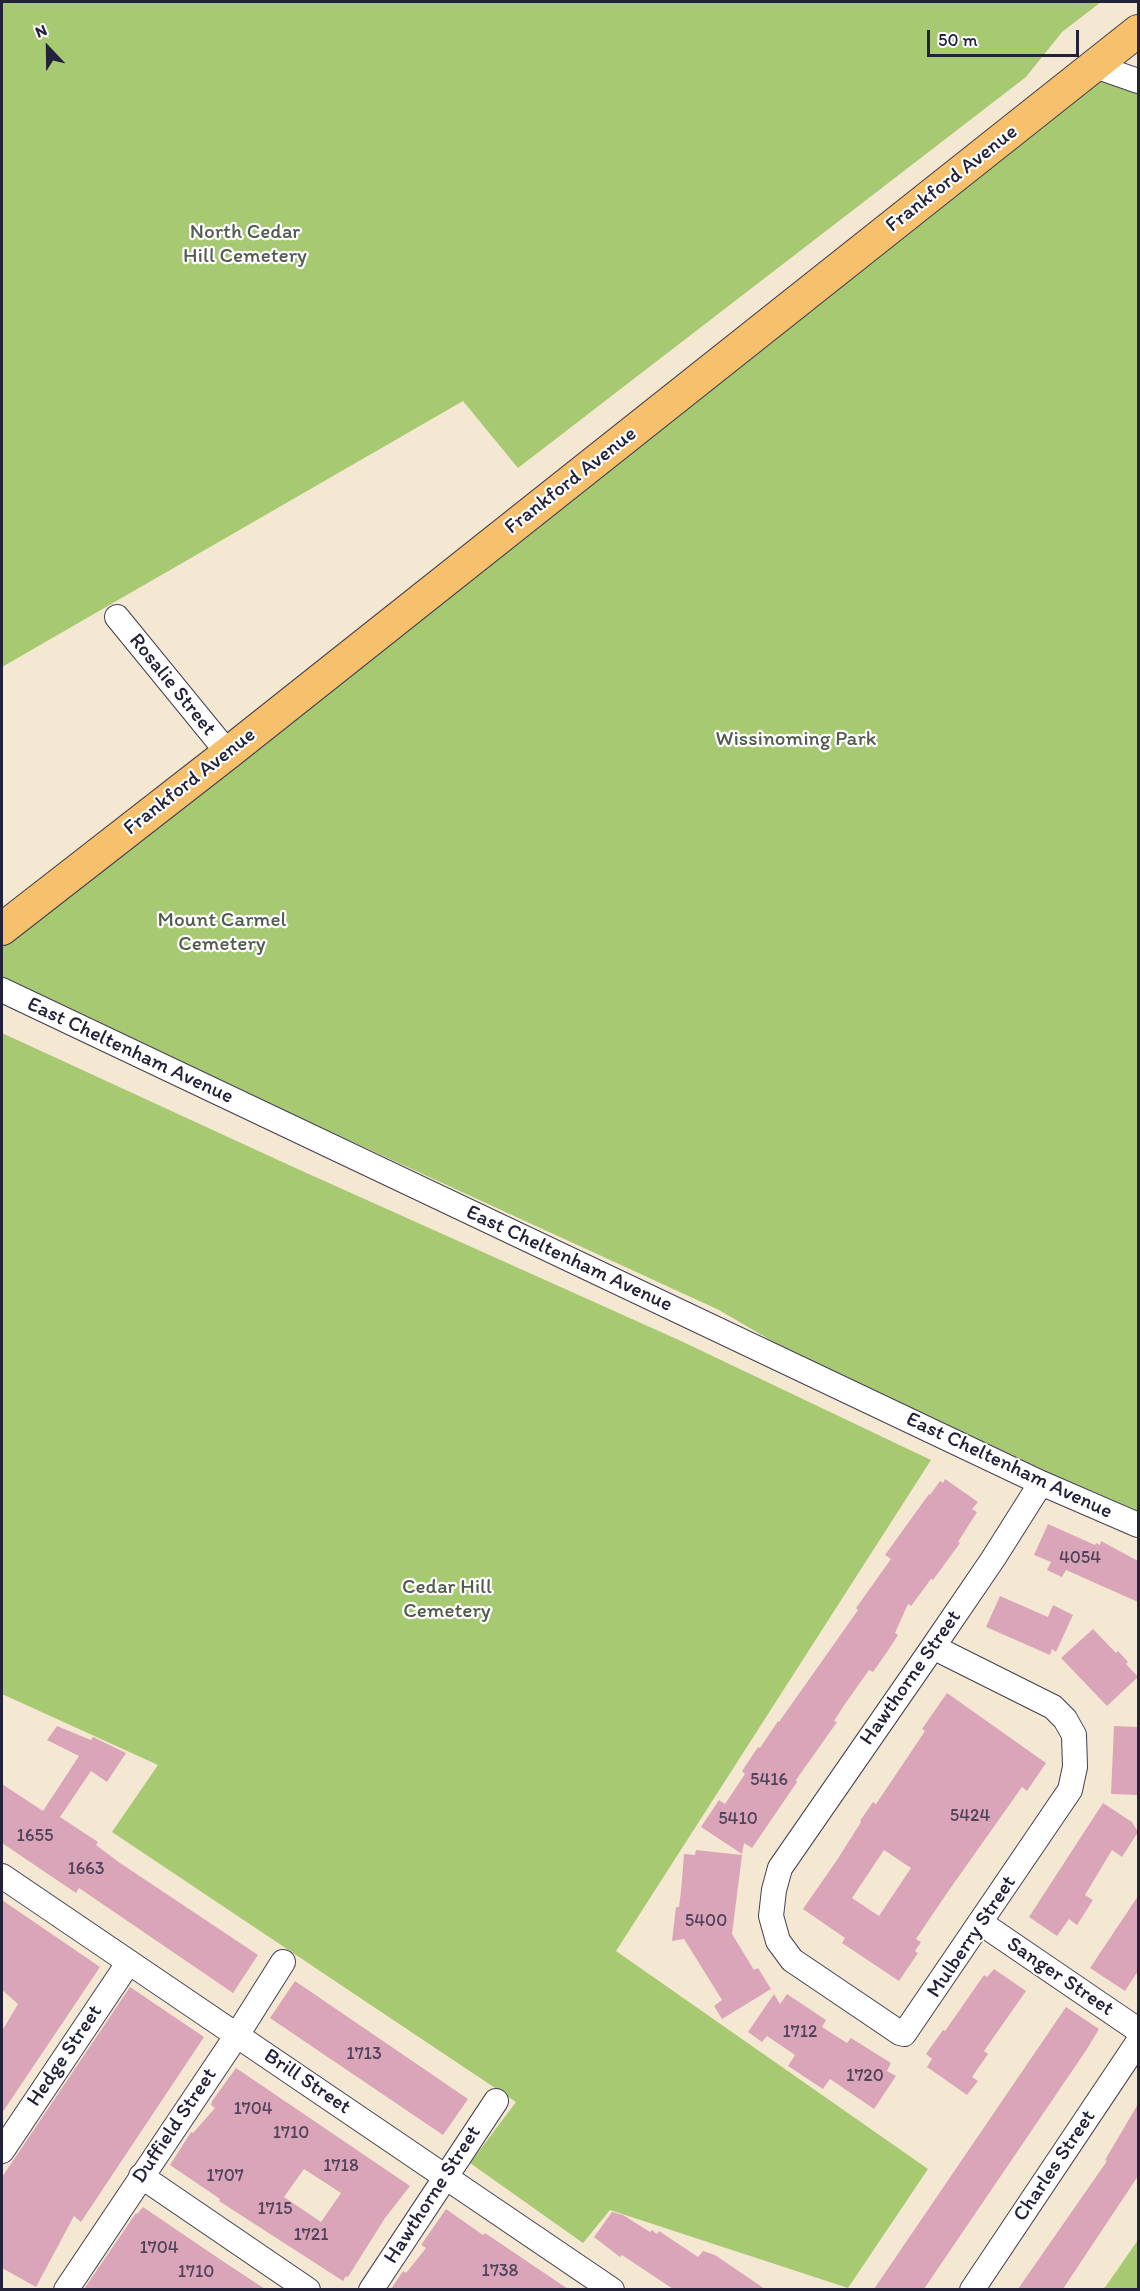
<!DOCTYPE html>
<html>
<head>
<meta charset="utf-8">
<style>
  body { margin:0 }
  #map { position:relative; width:1140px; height:2291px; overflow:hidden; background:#f5e8d3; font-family:Itim,sans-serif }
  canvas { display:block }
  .frame { position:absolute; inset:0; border:3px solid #22223b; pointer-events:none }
  .north { position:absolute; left:18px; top:18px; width:60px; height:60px; -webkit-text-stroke:4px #fff; paint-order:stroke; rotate:338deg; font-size:16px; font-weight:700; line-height:24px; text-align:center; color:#22223b }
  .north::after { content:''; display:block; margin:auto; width:21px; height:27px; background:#22223b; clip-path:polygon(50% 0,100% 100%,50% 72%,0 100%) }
  .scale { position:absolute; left:927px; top:30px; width:152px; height:27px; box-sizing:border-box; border:3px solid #22223b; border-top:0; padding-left:8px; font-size:18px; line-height:21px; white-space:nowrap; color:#22223b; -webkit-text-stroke:4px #fff; paint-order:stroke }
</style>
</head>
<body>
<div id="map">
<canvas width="1140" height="2291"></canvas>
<div class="frame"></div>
<div class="north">N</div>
<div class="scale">50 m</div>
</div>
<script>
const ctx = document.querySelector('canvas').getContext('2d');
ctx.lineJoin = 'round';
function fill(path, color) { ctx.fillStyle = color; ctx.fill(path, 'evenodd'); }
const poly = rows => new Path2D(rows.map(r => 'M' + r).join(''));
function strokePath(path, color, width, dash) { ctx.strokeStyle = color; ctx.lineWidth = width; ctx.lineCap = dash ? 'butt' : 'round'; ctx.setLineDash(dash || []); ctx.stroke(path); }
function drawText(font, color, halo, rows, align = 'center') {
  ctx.font = font + ' Itim,sans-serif'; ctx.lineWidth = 4.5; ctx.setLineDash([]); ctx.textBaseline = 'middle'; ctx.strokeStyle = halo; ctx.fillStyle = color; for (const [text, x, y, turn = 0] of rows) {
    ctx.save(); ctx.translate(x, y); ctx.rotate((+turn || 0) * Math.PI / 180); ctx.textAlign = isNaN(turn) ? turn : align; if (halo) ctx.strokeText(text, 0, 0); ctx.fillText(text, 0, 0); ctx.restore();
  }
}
const green = poly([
  [2,2,1101,2,1062,32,1026,77,518,468,463,401,2,667],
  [1095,66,1138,81,1138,1525,900,1416,719,1310,318,1126,2,988,2,929],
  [2,1033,291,1166,681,1341,931,1460,616,1951,928,2169,848,2288,610,2210,583,2243,470,2163,516,2102,112,1832,158,1765,2,1694],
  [1138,2240,1138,2289,1103,2289,1106,2286]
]);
const building = poly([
  [945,1479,978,1502,972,1509,977,1512,958,1542,960,1543,933,1580,931,1579,911,1606,908,1604,895,1633,898,1635,887,1652,873,1672,869,1670,845,1704,834,1721,837,1722,796,1780,797,1782,752,1848,744,1843,742,1854,701,1827,719,1800,725,1804,745,1774,742,1771,758,1747,760,1748,778,1721,779,1722,858,1610,856,1608,891,1559,885,1555,929,1494,930,1495,940,1481,943,1483],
  [1048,1524,1095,1545,1096,1543,1100,1545,1101,1541,1138,1561,1138,1602,1066,1570,1062,1577,1047,1570,1051,1562,1034,1555],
  [1000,1596,1048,1617,1053,1605,1073,1615,1056,1652,1052,1649,1050,1655,986,1627],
  [1093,1629,1116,1653,1118,1651,1128,1662,1126,1664,1138,1677,1107,1706,1061,1658],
  [947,1693,1046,1763,1027,1791,1022,1787,947,1893,916,1939,921,1942,915,1951,918,1953,899,1981,842,1943,845,1938,803,1909,837,1860,861,1822,860,1821,873,1802,876,1804,907,1758,925,1731,922,1729],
  [884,1850,911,1868,879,1916,852,1898],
  [57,1726,91,1740,93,1737,126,1753,107,1782,91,1771,60,1817,98,1842,96,1845,120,1863,258,1955,233,1993,79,1888,76,1893,2,1843,2,1784,43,1811,79,1756,47,1740],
  [1114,1726,1138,1727,1138,1795,1111,1794],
  [1103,1803,1132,1822,1138,1832,1122,1857,1112,1850,1085,1895,1093,1900,1077,1925,1069,1919,1057,1936,1029,1917],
  [696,1850,742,1855,732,1934,754,1970,758,1968,771,1989,722,2019,714,2006,722,2000,684,1939,672,1941,676,1907,679,1907,681,1891,684,1854,695,1855],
  [1138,1896,1138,1971,1125,1991,1090,1968],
  [2,1900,100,1967,2,2113,2,2031,18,2004,2,1990],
  [994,1969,1026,1991,984,2051,988,2054,972,2077,978,2081,967,2095,927,2067,932,2059,926,2054,943,2030,945,2031,984,1975,987,1977],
  [295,1981,468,2099,443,2135,270,2018],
  [130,1987,204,2037,81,2222,74,2216,36,2287,2,2268,2,2177],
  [774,1994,780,2004,787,1994,826,2020,822,2027,847,2043,851,2038,891,2063,887,2071,896,2076,874,2109,830,2079,823,2089,788,2066,795,2055,767,2036,762,2042,748,2032],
  [1066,2007,1099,2029,1087,2049,924,2289,874,2289],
  [236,2068,410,2186,385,2218,348,2277,346,2276,343,2281,219,2201,220,2199,170,2165,191,2132,193,2133,215,2108,211,2105,212,2101],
  [304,2169,341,2193,321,2222,284,2197],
  [1138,2104,1138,2176,1063,2289,1018,2289,1107,2161,1105,2160],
  [143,2207,221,2260,265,2289,84,2289,136,2213,137,2214],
  [446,2209,483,2235,485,2233,568,2289,391,2289,403,2271,406,2273,426,2248,421,2245],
  [612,2212,623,2215,650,2232,652,2230,657,2234,659,2231,698,2257,703,2251,715,2255,765,2289,673,2289,622,2255,620,2257,594,2237]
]);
const minor = poly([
  [1095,66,1138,81],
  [117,617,228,753],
  [2,990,1041,1483,1138,1525],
  [933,1647,1053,1707,1065,1719,1074,1735,1075,1767,1070,1790,904,2034,900,2033,792,1960,778,1941,771,1916,774,1890,780,1868,933,1647,993,1559,1041,1483],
  [2,1876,612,2290],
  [981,1923,1138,2030],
  [2,2151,129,1962],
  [141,2176,308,2290],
  [66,2290,237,2035,283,1962],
  [371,2290,496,2101],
  [972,2290,1138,2042]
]);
const major = poly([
  [2,929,228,753,1138,31]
]);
const numberNames = [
  ["4054",1080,1558],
  ["5416",769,1780],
  ["5424",970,1816],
  ["5410",738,1819],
  ["1655",35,1836],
  ["1663",86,1869],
  ["5400",706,1921],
  ["1712",800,2032],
  ["1713",364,2054],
  ["1720",865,2076],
  ["1704",253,2109],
  ["1710",291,2133],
  ["1718",341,2166],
  ["1707",225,2176],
  ["1715",275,2209],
  ["1721",311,2235],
  ["1704",159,2248],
  ["1738",500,2271],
  ["1710",196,2272]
];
const streetNames = [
  ["Frankford Avenue",952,179,-38],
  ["Frankford Avenue",571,481,-38],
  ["Rosalie Street",172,685,51],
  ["Frankford Avenue",190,782,-38],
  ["East Cheltenham Avenue",130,1051,25],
  ["East Cheltenham Avenue",569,1259,25],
  ["East Cheltenham Avenue",1009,1466,25],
  ["Hawthorne Street",911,1678,-55],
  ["Mulberry Street",972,1937,-56],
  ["Sanger Street",1060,1977,34],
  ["Hedge Street",65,2056,-56],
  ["Brill Street",307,2082,34],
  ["Duffield Street",175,2126,-56],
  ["Charles Street",1055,2166,-56],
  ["Hawthorne Street",433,2195,-57]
];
const parkNames = [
  ["North Cedar",245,233],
  ["Hill Cemetery",245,257],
  ["Wissinoming Park",796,740],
  ["Mount Carmel",222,921],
  ["Cemetery",222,945],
  ["Cedar Hill",447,1588],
  ["Cemetery",447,1612]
];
fill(green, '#a7c972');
fill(building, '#daa5b9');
strokePath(minor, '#424052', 26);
strokePath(major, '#424052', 34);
strokePath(minor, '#fff', 24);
strokePath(major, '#f7c06c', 32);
drawText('18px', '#50435a', null, numberNames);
drawText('21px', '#22223b', '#fff', streetNames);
drawText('21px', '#515c4e', '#fff', parkNames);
</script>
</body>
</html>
